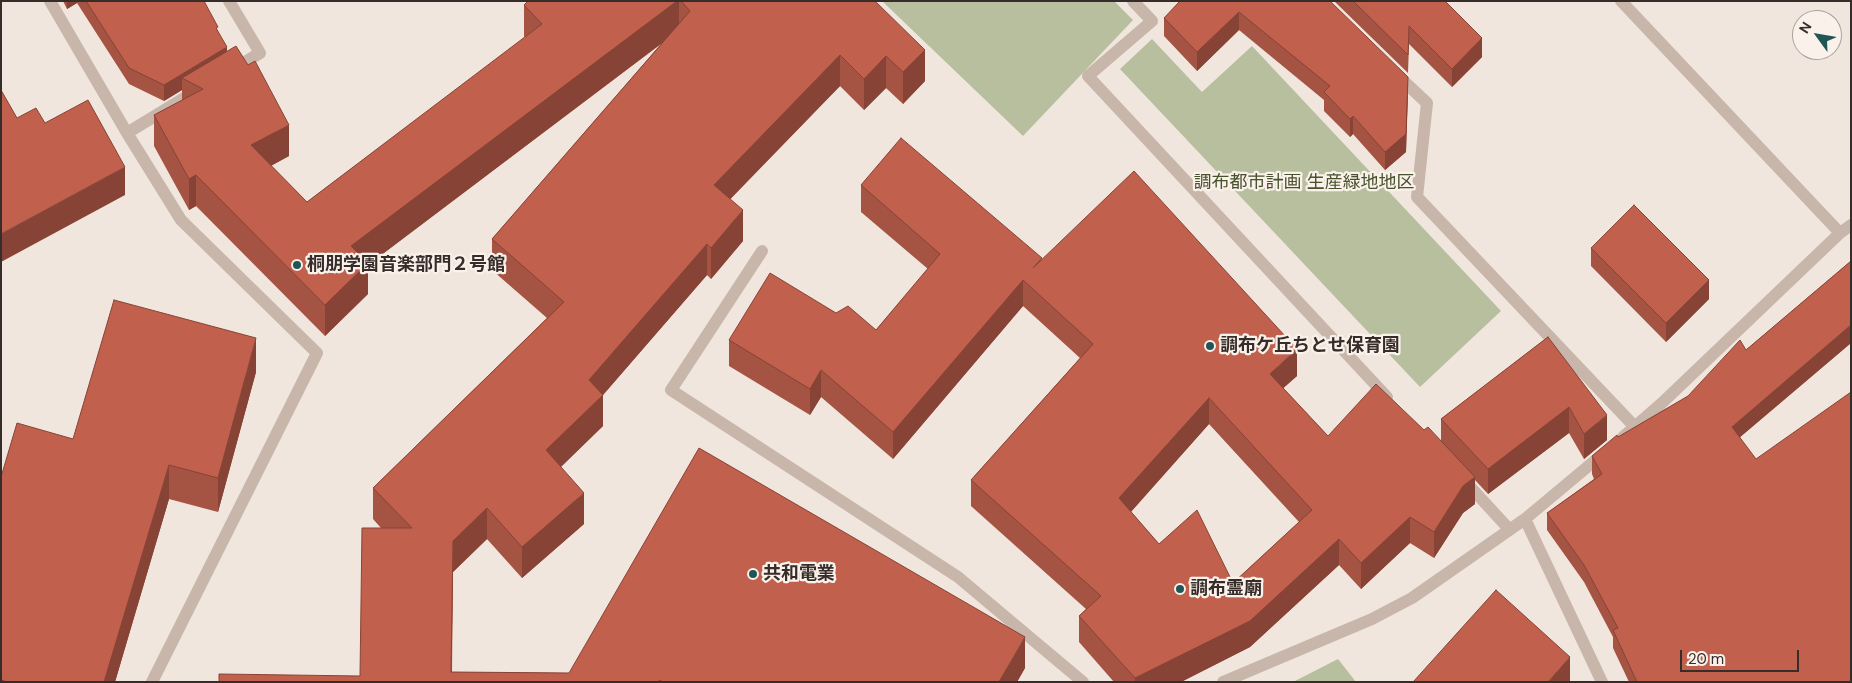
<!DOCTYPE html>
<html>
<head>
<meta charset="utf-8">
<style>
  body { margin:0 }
  #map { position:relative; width:1852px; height:683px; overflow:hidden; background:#f1e6dd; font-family:"DM Sans",sans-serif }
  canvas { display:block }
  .frame { position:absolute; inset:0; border:2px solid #362c29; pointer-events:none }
  .north { position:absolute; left:1792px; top:10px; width:50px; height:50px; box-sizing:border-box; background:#f9f1ea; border:1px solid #aba29d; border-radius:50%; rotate:302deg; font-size:14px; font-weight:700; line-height:20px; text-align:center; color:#362c29 }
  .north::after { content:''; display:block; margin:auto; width:18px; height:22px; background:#215656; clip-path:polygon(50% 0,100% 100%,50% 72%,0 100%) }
  .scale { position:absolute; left:1680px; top:650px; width:119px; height:22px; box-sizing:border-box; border:2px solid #362c29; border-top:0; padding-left:6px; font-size:15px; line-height:18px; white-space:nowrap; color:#362c29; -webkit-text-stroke:4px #f9f1ea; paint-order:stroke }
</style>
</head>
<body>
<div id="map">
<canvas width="1852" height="683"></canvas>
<div class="frame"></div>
<div class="north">N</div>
<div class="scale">20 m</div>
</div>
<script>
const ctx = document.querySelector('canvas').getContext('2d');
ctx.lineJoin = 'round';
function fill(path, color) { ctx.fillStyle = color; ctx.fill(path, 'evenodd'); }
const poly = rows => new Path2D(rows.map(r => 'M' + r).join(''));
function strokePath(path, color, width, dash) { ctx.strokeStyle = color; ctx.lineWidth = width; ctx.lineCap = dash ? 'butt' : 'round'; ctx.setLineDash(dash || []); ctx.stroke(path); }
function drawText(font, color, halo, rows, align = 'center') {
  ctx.font = font + ' "DM Sans","Noto Sans JP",sans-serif'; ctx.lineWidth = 4.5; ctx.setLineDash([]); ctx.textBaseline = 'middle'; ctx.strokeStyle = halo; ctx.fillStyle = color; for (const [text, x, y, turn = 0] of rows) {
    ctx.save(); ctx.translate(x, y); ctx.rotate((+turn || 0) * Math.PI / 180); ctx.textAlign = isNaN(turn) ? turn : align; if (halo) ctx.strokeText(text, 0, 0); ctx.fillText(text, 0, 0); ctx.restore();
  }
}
const green = poly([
  [882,1,1114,1,1133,20,1023,136],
  [1152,39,1202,92,1252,46,1501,311,1420,387,1120,69],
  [1338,659,1356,682,1293,682]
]);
const minor = poly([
  [50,1,127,133,181,220,317,353,152,682],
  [229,1,260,53,232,70],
  [1133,1,1152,21,1088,76,1387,397],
  [1621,1,1840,233],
  [1395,73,1427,103,1417,197,1635,427],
  [127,133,196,91],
  [762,251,671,390,958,577,1083,682],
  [1623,437,1662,403,1840,233,1851,225],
  [1463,479,1509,529],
  [1525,519,1602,682],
  [1223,682,1372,619,1412,598,1525,519,1604,453]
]);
const wall = poly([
  [63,1,204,1,227,51,289,156,271,166,307,202,525,38,524,36,524,5,528,1,875,1,925,81,903,104,886,88,864,110,840,86,730,199,743,241,711,279,707,275,603,395,603,426,561,467,584,524,522,578,487,539,453,572,452,672,569,673,1025,668,1017,682,219,682,360,676,381,528,373,519,373,488,547,318,492,270,492,239,661,44,368,265,368,294,325,336,196,206,189,210,154,146,154,115,182,100,182,90,164,101,129,84,77,3,67,9],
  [1330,1,1408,95,1406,152,1385,170,1353,134,1350,137,1324,111,1324,100,1239,30,1197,71,1164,36,1164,18],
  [1334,1,1445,1,1482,57,1452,87,1409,44,1408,73],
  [861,185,1042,260,1297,376,1283,388,1328,436,1424,430,1441,441,1441,419,1548,337,1607,440,1584,459,1569,433,1488,494,1475,480,1475,504,1463,513,1434,558,1410,543,1361,589,1339,565,1250,647,1181,682,1114,682,1079,642,1079,616,1086,609,971,506,971,480,1080,358,1023,306,893,459,821,397,810,415,729,366,729,340,836,313,876,330,928,269,861,212],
  [1209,424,1299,522,1233,583,1159,544,1131,512],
  [1591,248,1709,299,1666,342,1591,266],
  [1851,261,1851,343,1740,437,1851,682,1629,682,1613,648,1613,637,1584,582,1547,530,1547,513,1594,479,1592,474,1592,456,1618,437,1688,396,1746,350],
  [256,372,218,512,169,499,115,682,1,682,1,477,73,439]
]);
const shadedWall = poly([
  [67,1,77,1,77,3,67,9],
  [677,1,679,1,679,30,368,265,368,294,325,336,325,305,351,246],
  [1239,12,1239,30,1197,71,1197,52],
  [1482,38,1482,57,1452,87,1452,69],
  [227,47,227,63,182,78,182,90,164,101,164,85],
  [925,50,925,81,903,104,903,72],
  [840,55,840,86,714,216,714,185],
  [886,56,886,88,864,110,864,79],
  [1408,77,1406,152,1385,170,1385,152],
  [1353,116,1353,134,1350,137,1350,119],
  [289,125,289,156,251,176,251,145],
  [125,167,125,195,1,262,1,234],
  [196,175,196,206,189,210,189,179],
  [743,210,743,241,711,279,711,248],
  [707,244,707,275,603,395,603,426,546,481,546,450,589,380],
  [1023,280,1023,306,893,459,893,432],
  [1709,280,1709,299,1666,342,1666,323],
  [1851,325,1851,343,1732,444,1732,427],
  [256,338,256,372,218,512,218,478],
  [1297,349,1297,376,1270,400,1270,374],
  [821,370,821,397,810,415,810,389],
  [1209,398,1209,424,1119,525,1119,498],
  [1569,407,1569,433,1488,494,1488,469],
  [1607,415,1607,440,1584,459,1584,434],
  [169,465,169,499,115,682,104,682],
  [1475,477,1475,504,1463,513,1434,558,1434,532,1463,486],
  [584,493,584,524,522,578,522,547],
  [487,508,487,539,453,572,451,682,453,541],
  [1410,517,1410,543,1361,589,1361,563],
  [1339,539,1339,565,1250,647,1181,682,1135,682,1135,678],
  [1025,637,1025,668,1017,682,999,682],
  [1570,657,1570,682,1548,682]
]);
const building = poly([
  [86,1,204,1,218,27,216,28,227,47,164,85,129,68,86,1],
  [528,1,677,1,351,246,368,263,325,305,196,175,189,179,154,115,203,89,182,78,236,46,248,65,255,61,289,125,251,145,307,202,542,24,524,5,528,1],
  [681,1,875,1,925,50,903,72,886,56,864,79,840,55,714,185,743,210,711,248,707,244,589,380,603,395,546,450,584,493,522,547,487,508,453,541,451,672,569,673,699,448,1025,637,999,682,663,682,659,680,659,682,219,682,219,674,360,676,362,528,412,528,373,488,564,302,492,239,690,11,681,1],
  [1180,1,1330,1,1408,77,1406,134,1385,152,1353,116,1350,119,1324,92,1330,86,1239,12,1197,52,1164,18,1180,1],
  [1353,1,1445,1,1482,38,1452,69,1409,26,1408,55,1353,1],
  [1,90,17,118,36,108,45,123,88,100,125,167,1,234,1,90],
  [901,138,1042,258,1033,268,1134,171,1297,349,1270,374,1328,436,1376,384,1424,430,1428,427,1475,477,1463,486,1434,532,1410,517,1361,563,1339,539,1250,621,1135,678,1079,616,1101,596,971,480,1093,344,1023,280,893,432,821,370,810,389,729,340,770,273,836,313,848,306,876,330,940,254,861,185,901,138],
  [1209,398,1312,510,1233,583,1197,510,1159,544,1119,498,1209,398],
  [1634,205,1709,280,1666,323,1591,248,1634,205],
  [1851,261,1851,325,1732,427,1756,459,1851,392,1851,682,1637,682,1613,630,1618,628,1584,565,1547,513,1602,474,1592,456,1617,435,1618,437,1688,396,1740,340,1746,350,1851,261],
  [114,300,256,338,218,478,169,465,104,682,8,682,1,680,1,477,17,423,73,439,114,300],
  [1548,337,1607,415,1584,434,1569,407,1488,469,1441,419,1548,337],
  [1496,590,1570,657,1548,682,1413,682,1496,590]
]);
const markers = [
  [297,265,5,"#215656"],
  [1210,346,5,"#215656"],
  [753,574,5,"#215656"],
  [1180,589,5,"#215656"]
];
const parkNames = [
  ["調布都市計画 生産緑地地区",1304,183]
];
const poiNames = [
  ["桐朋学園音楽部門２号館",307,265],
  ["調布ケ丘ちとせ保育園",1220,346],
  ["共和電業",763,574],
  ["調布霊廟",1190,589]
];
fill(green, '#b7bf9e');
strokePath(minor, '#c9b6aa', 12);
fill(wall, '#a55342');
fill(shadedWall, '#864336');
fill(building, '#c0604d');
strokePath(building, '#864336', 1);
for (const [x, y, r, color] of markers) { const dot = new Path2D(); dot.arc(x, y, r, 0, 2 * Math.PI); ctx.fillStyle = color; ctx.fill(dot); strokePath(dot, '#f9f1ea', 2); }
drawText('18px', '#48532e', '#f9f1ea', parkNames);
drawText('bold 18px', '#362c29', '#f9f1ea', poiNames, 'left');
</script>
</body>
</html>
